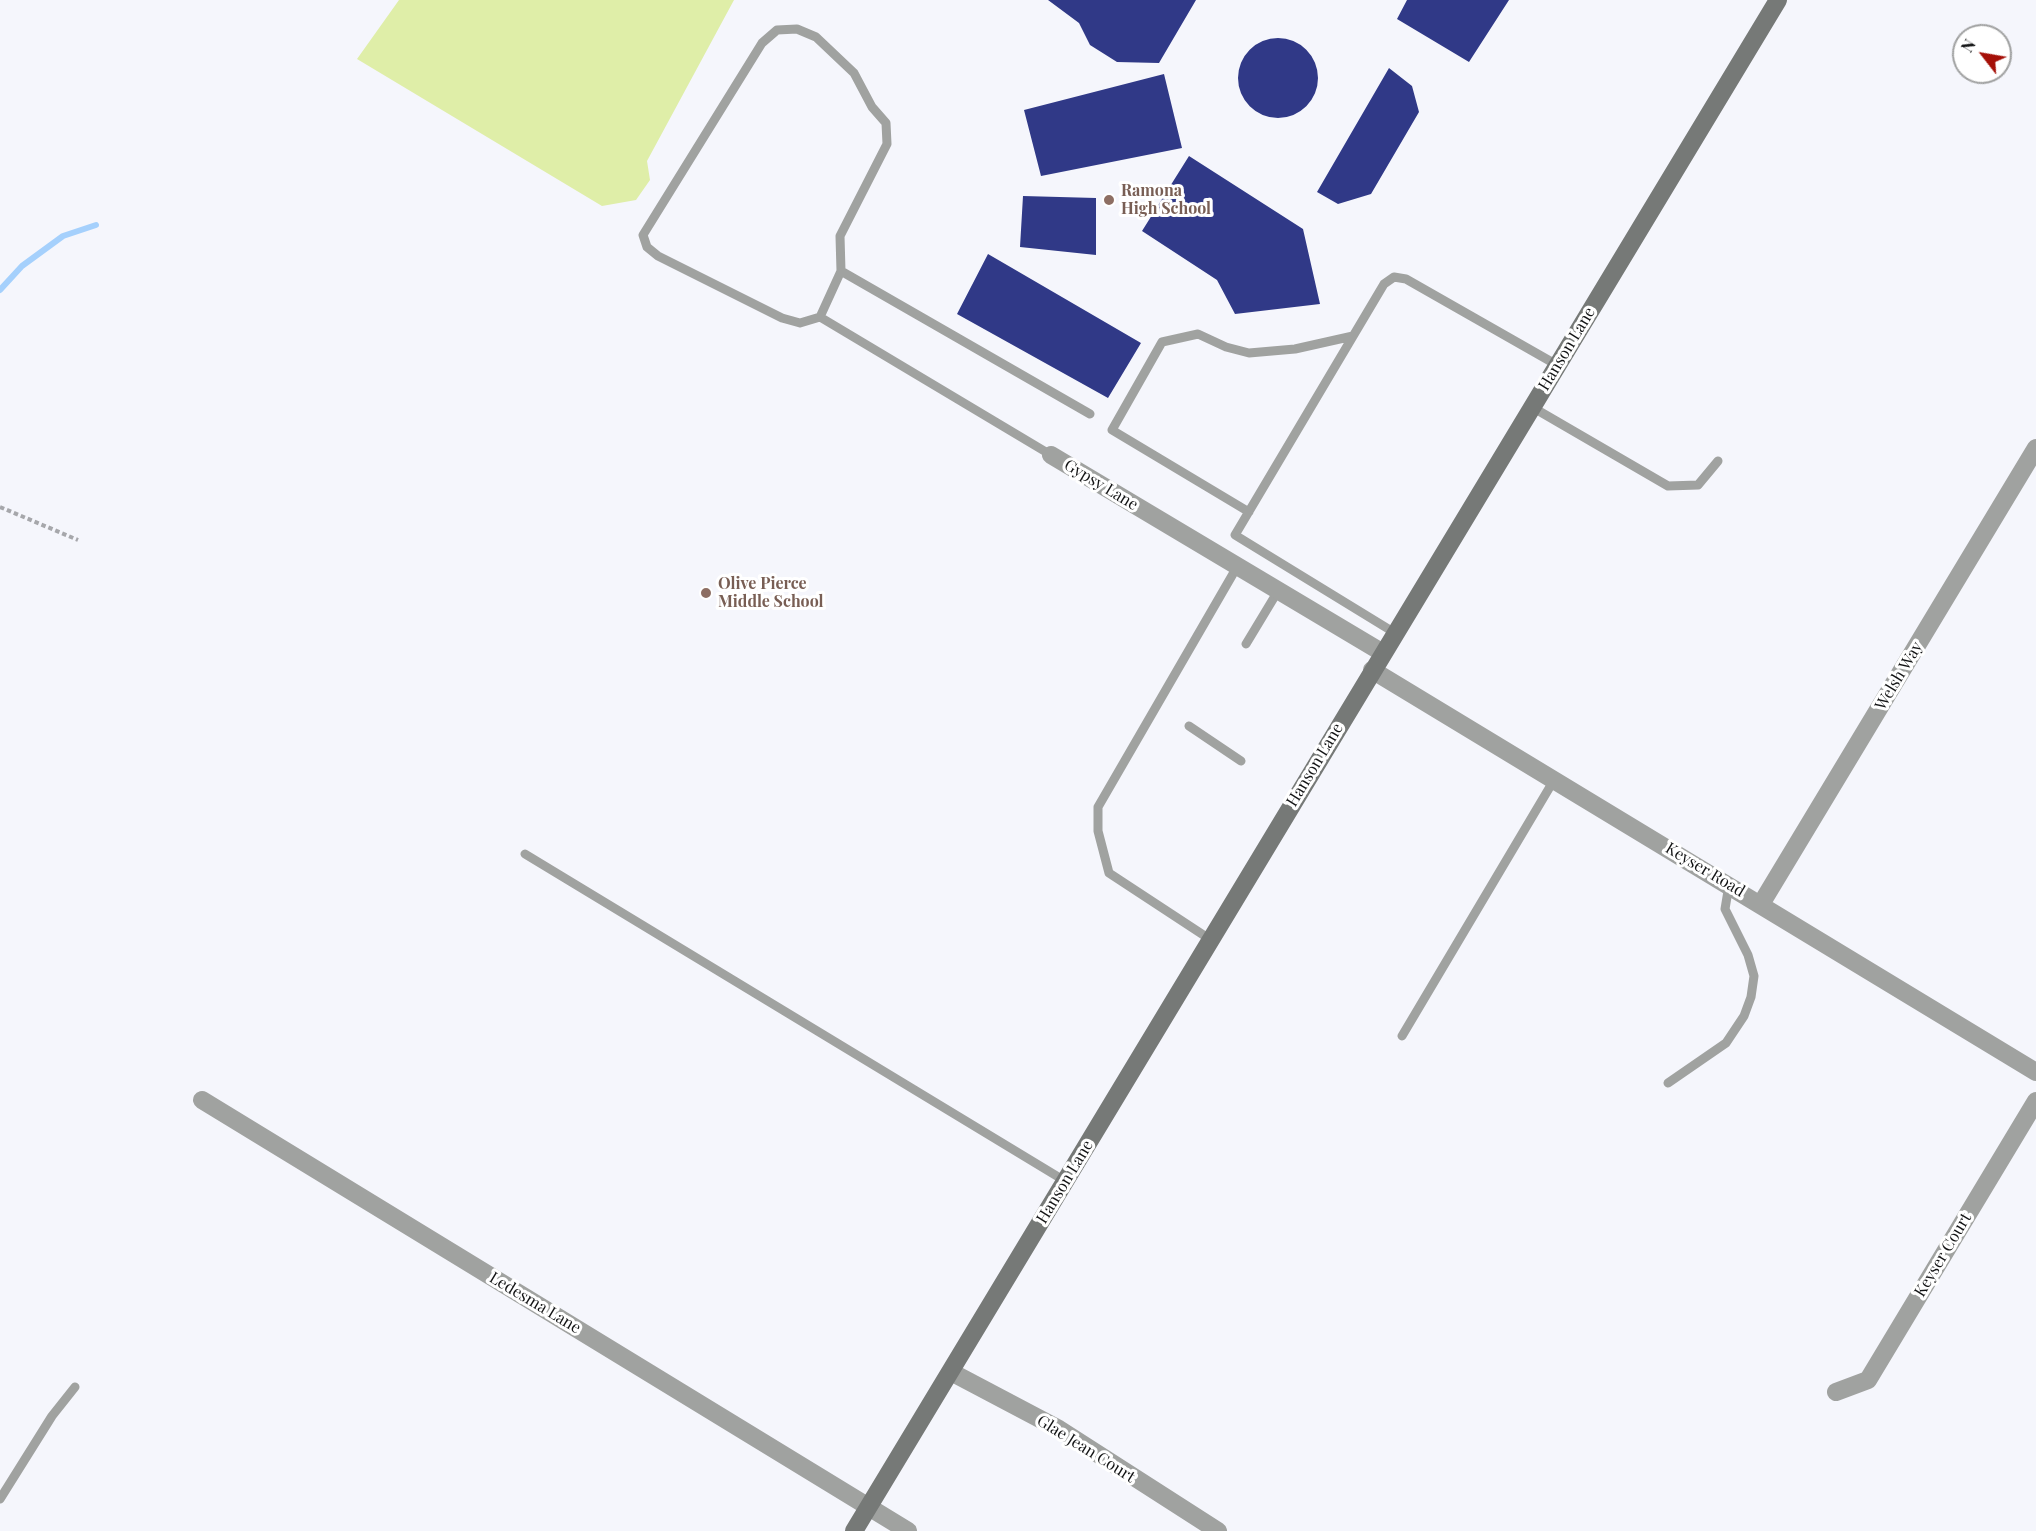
<!DOCTYPE html>
<html>
<head>
<meta charset="utf-8">
<style>
  body { margin:0 }
  #map { position:relative; width:2036px; height:1531px; overflow:hidden; background:#f5f6fc; font-family:"Playfair Display",serif }
  canvas { display:block }
  .north { position:absolute; left:1952px; top:24px; width:60px; height:60px; box-sizing:border-box; background:#fff; border:2px solid #a0a1a1; border-radius:50%; rotate:301deg; font-size:16px; font-weight:700; line-height:24px; text-align:center; color:#121314 }
  .north::after { content:''; display:block; margin:auto; width:21px; height:27px; background:#a51008; clip-path:polygon(50% 0,100% 100%,50% 72%,0 100%) }
</style>
</head>
<body>
<div id="map">
<canvas width="2036" height="1531"></canvas>
<div class="north">N</div>
</div>
<script>
const ctx = document.querySelector('canvas').getContext('2d');
ctx.lineJoin = 'round';
function fill(path, color) { ctx.fillStyle = color; ctx.fill(path, 'evenodd'); }
const poly = rows => new Path2D(rows.map(r => 'M' + r).join(''));
function strokePath(path, color, width, dash) { ctx.strokeStyle = color; ctx.lineWidth = width; ctx.lineCap = dash ? 'butt' : 'round'; ctx.setLineDash(dash || []); ctx.stroke(path); }
function drawText(font, color, halo, rows, align = 'center') {
  ctx.font = font + ' "Playfair Display",serif'; ctx.lineWidth = 6; ctx.setLineDash([]); ctx.textBaseline = 'middle'; ctx.strokeStyle = halo; ctx.fillStyle = color; for (const [text, x, y, turn = 0] of rows) {
    ctx.save(); ctx.translate(x, y); ctx.rotate((+turn || 0) * Math.PI / 180); ctx.textAlign = isNaN(turn) ? turn : align; if (halo) ctx.strokeText(text, 0, 0); ctx.fillText(text, 0, 0); ctx.restore();
  }
}
const green = poly([
  [399,0,734,0,647,161,650,180,636,200,602,206,357,59]
]);
const stream = poly([
  [0,290,22,266,63,236,96,225]
]);
const building = poly([
  [1048,0,1196,0,1159,63,1117,62,1090,45,1079,23],
  [1407,0,1509,0,1469,62,1397,19],
  '1238 78a40 40 0 1 1 80 0a40 40 0 1 1-80 0Z',
  [1389,68,1412,86,1419,112,1371,194,1338,204,1317,192],
  [1164,74,1182,148,1041,176,1024,110],
  [1189,156,1303,229,1320,304,1235,314,1217,280,1142,231],
  [1023,196,1096,198,1096,255,1020,247],
  [988,254,1141,343,1108,398,957,314]
]);
const path = poly([
  [0,507,78,540]
]);
const lane = poly([
  [797,29,816,37,854,73,872,107,886,123,887,144,840,236,841,271,820,317,800,323,782,318,658,256,647,247,643,235,762,43,777,30,797,29],
  [841,271,1090,414],
  [820,317,1051,455],
  [1532,407,1668,486,1698,485,1718,461],
  [1249,512,1112,430,1162,342,1198,334,1226,347,1249,353,1295,349,1353,336],
  [1395,633,1235,535,1384,284,1394,277,1406,279,1557,365],
  [1246,644,1278,591],
  [1189,726,1241,761],
  [525,854,1065,1181],
  [1211,940,1109,873,1098,831,1098,807,1237,567],
  [1402,1036,1554,780],
  [1668,1083,1726,1043,1744,1016,1751,997,1754,976,1748,955,1725,909,1729,885],
  [0,1499,52,1416,75,1387]
]);
const street = poly([
  [1051,455,1383,653],
  [1372,670,2036,1072],
  [1761,904,2036,448],
  [202,1100,908,1531],
  [951,1372,1059,1429,1218,1531],
  [1836,1392,1868,1380,2036,1101]
]);
const secondary = poly([
  [854,1531,1778,0]
]);
const markers = [
  [1109,200,6,"#8d6e63"],
  [706,593,6,"#8d6e63"]
];
const educationNames = [
  ["Ramona",1121,191],
  ["High School",1121,209],
  ["Olive Pierce",718,584],
  ["Middle School",718,602]
];
const streetNames = [
  ["Hanson Lane",1567,349,-59],
  ["Gypsy Lane",1101,485,31],
  ["Welsh Way",1899,676,-59],
  ["Hanson Lane",1315,765,-59],
  ["Keyser Road",1705,870,31],
  ["Hanson Lane",1065,1182,-59],
  ["Keyser Court",1943,1255,-59],
  ["Ledesma Lane",535,1303,31],
  ["Glae Jean Court",1086,1449,32]
];
fill(green, '#dfeea8');
strokePath(stream, '#a5d0fc', 6);
fill(building, '#303987');
strokePath(path, '#a6a7ab', 4, [4.5, 3]);
strokePath(lane, '#a0a2a0', 9);
strokePath(street, '#a0a2a0', 18);
strokePath(secondary, '#767977', 18);
for (const [x, y, r, color] of markers) { const dot = new Path2D(); dot.arc(x, y, r, 0, 2 * Math.PI); ctx.fillStyle = color; ctx.fill(dot); strokePath(dot, '#fff', 2); }
drawText('bold 16px', '#785e54', '#fff', educationNames, 'left');
drawText('16px', '#121314', '#fff', streetNames);
</script>
</body>
</html>
